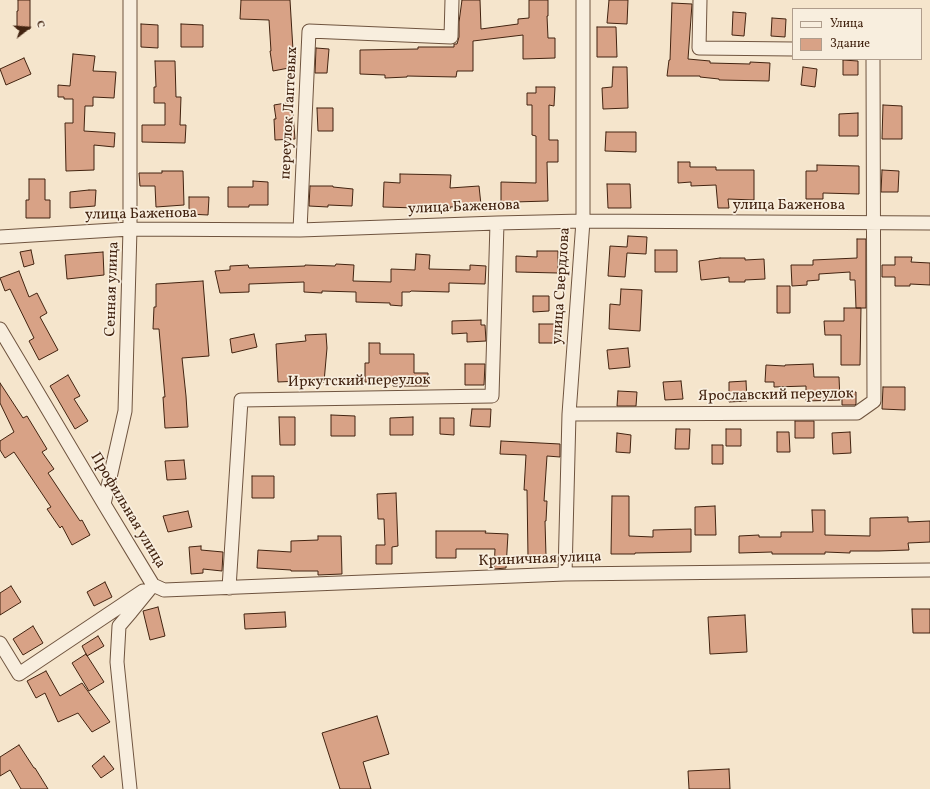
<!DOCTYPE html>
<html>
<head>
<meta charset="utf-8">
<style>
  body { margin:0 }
  #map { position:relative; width:930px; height:789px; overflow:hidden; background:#f5e5cc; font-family:Vollkorn,serif }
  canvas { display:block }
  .legend { position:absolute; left:792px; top:8px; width:130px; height:52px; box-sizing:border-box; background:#f8eede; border:1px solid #af9d8c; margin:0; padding:5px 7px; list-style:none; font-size:12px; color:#422310 }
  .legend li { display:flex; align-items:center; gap:8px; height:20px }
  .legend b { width:20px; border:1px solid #af9d8c }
  .north { position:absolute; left:8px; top:8px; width:40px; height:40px; -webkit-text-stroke:3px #f8eede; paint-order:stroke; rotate:73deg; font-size:11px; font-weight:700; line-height:16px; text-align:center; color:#422310 }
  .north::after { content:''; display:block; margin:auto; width:14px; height:18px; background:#422310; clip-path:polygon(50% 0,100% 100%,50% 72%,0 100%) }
</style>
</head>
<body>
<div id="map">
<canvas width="930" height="789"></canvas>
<ul class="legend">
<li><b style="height:5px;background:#f8eede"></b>Улица</li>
<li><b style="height:11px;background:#d8a286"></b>Здание</li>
</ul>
<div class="north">С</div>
</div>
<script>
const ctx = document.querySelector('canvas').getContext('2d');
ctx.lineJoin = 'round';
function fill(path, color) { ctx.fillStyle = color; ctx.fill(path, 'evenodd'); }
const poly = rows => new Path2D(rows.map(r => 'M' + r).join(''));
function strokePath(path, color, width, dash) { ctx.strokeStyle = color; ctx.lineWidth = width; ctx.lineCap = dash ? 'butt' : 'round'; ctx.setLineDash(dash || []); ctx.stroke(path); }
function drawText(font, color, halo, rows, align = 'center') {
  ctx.font = font + ' Vollkorn,serif'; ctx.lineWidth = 3.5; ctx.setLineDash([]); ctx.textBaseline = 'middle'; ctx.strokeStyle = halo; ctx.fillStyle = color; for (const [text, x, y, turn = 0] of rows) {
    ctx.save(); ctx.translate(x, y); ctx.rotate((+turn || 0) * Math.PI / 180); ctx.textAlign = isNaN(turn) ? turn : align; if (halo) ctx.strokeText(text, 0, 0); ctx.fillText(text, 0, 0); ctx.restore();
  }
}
const building = poly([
  [18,0,30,0,30,29,17,29,17,11,18,11,18,0],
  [241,0,290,0,294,67,273,71,270,51,271,51,269,20,240,19,241,0],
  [462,0,480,0,481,29,518,24,518,19,529,18,529,0,548,0,548,16,547,16,548,38,555,38,555,58,523,59,523,35,473,41,473,71,457,71,456,77,407,76,407,77,385,78,385,75,360,74,360,50,418,49,418,47,454,47,454,44,457,44,459,37,459,22,462,0],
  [609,0,628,0,627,24,607,23,609,0],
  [672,3,692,4,688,59,710,61,710,63,750,64,750,62,770,63,769,81,719,80,719,79,700,77,700,76,667,76,669,60,670,60,672,3],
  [733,12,746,13,744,36,732,35,733,12],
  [772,18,786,19,785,37,771,36,772,18],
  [141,24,158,25,158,48,141,47,141,24],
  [181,24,203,25,203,47,181,47,181,24],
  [597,27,616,27,617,57,597,57,597,27],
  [316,48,329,49,327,73,315,73,316,48],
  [73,54,95,56,93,71,116,72,114,98,93,97,93,106,85,106,84,131,115,133,114,147,94,145,94,170,66,171,65,123,73,123,73,99,64,99,64,97,58,97,58,85,70,86,73,54],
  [24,58,31,74,6,85,0,69,24,58],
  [843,60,858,61,858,75,843,75,843,60],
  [155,61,175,61,176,97,181,97,180,125,186,125,185,143,142,142,142,125,165,125,165,103,154,103,154,87,156,87,155,61],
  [613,67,627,67,628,108,603,109,602,88,612,87,613,67],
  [803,67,817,69,815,87,801,85,803,67],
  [536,87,555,87,554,106,549,105,549,140,558,140,558,162,547,162,548,201,514,202,514,204,501,205,501,182,536,183,536,136,532,135,532,105,527,105,527,93,536,93,536,87],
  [292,102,295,139,275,140,274,119,276,119,274,105,292,102],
  [883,105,902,106,902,139,882,139,883,105],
  [317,108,333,108,333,131,318,131,317,108],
  [858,113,858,136,839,136,839,114,858,113],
  [606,132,636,132,636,152,605,151,606,132],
  [678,162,690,162,690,167,716,167,716,170,754,170,754,200,728,199,729,208,718,208,716,185,691,186,691,182,678,183,678,162],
  [817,165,859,166,859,194,823,193,823,199,806,199,806,171,817,171,817,165],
  [882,170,899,171,898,192,881,192,882,170],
  [162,171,183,171,184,205,156,207,155,186,140,186,139,173,162,173,162,171],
  [400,174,451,175,450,188,479,186,481,205,450,207,450,209,383,207,384,182,400,183,400,174],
  [29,179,45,179,45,200,50,200,50,218,26,218,26,200,29,200,29,179],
  [253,181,268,182,268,205,249,205,249,207,228,207,228,187,253,187,253,181],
  [607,184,630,184,631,208,608,208,607,184],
  [310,186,333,186,333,187,353,189,352,206,328,205,328,207,309,206,310,186],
  [89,190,96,190,95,206,70,208,70,192,89,190],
  [189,197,209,197,208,215,189,214,189,197],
  [628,236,647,237,646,254,627,253,625,277,608,276,610,246,627,247,628,236],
  [857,239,866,239,866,308,856,308,855,280,850,280,850,272,819,274,819,280,807,281,807,285,792,286,791,265,813,265,813,260,857,258,857,239],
  [31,250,34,264,24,267,20,252,31,250],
  [655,250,677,250,677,272,655,272,655,250],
  [537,251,558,251,558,273,516,272,516,256,537,257,537,251],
  [103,252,104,275,67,279,65,255,103,252],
  [416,254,430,255,429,269,470,270,470,265,486,266,485,284,449,283,449,292,411,291,410,292,402,292,402,306,390,305,390,303,356,302,356,292,322,291,322,293,304,292,304,282,249,284,249,292,220,293,215,271,230,270,230,266,248,265,249,268,305,266,305,265,335,266,336,264,354,265,353,281,391,282,391,269,415,270,416,254],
  [895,257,912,257,911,262,930,263,930,285,910,284,910,286,895,286,895,277,882,277,882,265,895,265,895,257],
  [720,258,745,258,745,260,764,259,765,279,745,280,745,282,729,282,729,277,701,280,699,261,720,258],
  [19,271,29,297,37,293,47,313,40,317,58,350,39,360,29,341,34,338,10,289,5,291,0,278,19,271],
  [203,281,209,356,182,358,186,396,188,427,165,428,163,397,165,397,159,329,153,329,154,307,156,307,156,284,203,281],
  [777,286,790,286,790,313,777,313,777,286],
  [621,289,642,290,640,331,609,329,610,304,620,305,621,289],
  [533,296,549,296,549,311,533,312,533,296],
  [844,308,861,308,860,365,841,365,841,335,825,335,824,321,844,321,844,308],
  [481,320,481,325,485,325,486,341,467,342,467,333,452,334,452,321,481,320],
  [539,324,558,324,558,343,539,343,539,324],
  [254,334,257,347,232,353,230,339,254,334],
  [326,334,327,348,324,382,300,381,278,382,276,344,306,341,305,335,326,334],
  [369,343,380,343,380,354,414,354,414,373,428,373,428,386,393,386,393,382,365,382,365,363,369,363,369,343],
  [628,348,630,367,609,369,607,350,628,348],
  [465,364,485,364,484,385,465,385,465,364],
  [813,364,814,377,839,377,840,400,806,401,806,386,774,387,774,382,765,382,766,365,785,366,785,365,813,364],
  [68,375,80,396,74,399,88,421,75,429,50,386,68,375],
  [681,381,683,399,665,400,663,382,681,381],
  [746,381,747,401,729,402,729,382,746,381],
  [0,383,23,418,27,416,47,449,42,452,54,469,48,473,80,521,82,520,90,535,72,545,62,526,60,528,47,509,51,507,14,452,5,458,0,450,0,441,14,432,0,403,0,383],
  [883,387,905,387,905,410,882,409,883,387],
  [618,391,637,392,636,406,617,406,618,391],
  [842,392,856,392,856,404,855,405,842,405,842,392],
  [472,409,491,409,490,427,470,426,472,409],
  [331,415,355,416,355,436,331,436,331,415],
  [279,417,295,417,295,445,280,445,279,417],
  [413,417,413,435,390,435,390,418,413,417],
  [440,418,454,418,454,435,440,434,440,418],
  [795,421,814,421,814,438,795,438,795,421],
  [676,429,690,429,689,449,675,449,676,429],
  [726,429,741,429,741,446,726,446,726,429],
  [777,432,789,432,790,452,777,452,777,432],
  [850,432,851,453,833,454,832,433,850,432],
  [617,433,631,435,630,453,616,452,617,433],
  [501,441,560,444,560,457,547,456,544,501,547,501,546,521,545,521,546,556,528,557,527,490,524,490,526,455,500,454,501,441],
  [712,445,723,445,723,464,712,464,712,445],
  [184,460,186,479,167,480,165,461,184,460],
  [252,476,274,476,274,498,252,498,252,476],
  [396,493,398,546,392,547,392,564,376,564,376,545,385,545,384,519,378,519,377,494,396,493],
  [612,496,629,496,629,536,653,537,653,530,691,529,691,552,635,553,635,554,611,554,612,496],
  [715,506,716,535,695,535,695,507,715,506],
  [812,510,825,510,825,535,870,536,870,518,908,517,908,522,930,521,930,542,908,543,909,550,879,551,850,551,850,553,825,552,825,554,772,554,772,552,739,553,739,536,759,535,759,537,781,537,781,532,813,532,812,510],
  [188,511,192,527,168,532,163,516,188,511],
  [436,531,486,531,485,533,508,534,506,568,494,569,495,549,456,549,456,558,436,558,436,531],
  [318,536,341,536,342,574,318,575,318,571,291,571,291,570,257,568,258,550,291,552,291,541,318,540,318,536],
  [201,546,201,550,223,552,222,571,203,569,203,573,191,574,189,547,201,546],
  [105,582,112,597,94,606,87,592,105,582],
  [11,586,21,602,0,615,0,593,11,586],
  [158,607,165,636,150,640,143,611,158,607],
  [912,609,930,609,930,633,913,633,912,609],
  [285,612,286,627,245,629,244,614,285,612],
  [745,615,747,652,710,654,708,617,745,615],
  [33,626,43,643,23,655,13,639,33,626],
  [98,636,104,646,87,656,82,646,98,636],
  [86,654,104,682,89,691,72,663,86,654],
  [46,671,60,696,82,683,110,722,92,732,78,713,58,722,45,693,36,698,27,681,46,671],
  [377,716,389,754,363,762,371,789,340,789,322,733,377,716],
  [19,745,34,768,35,768,48,789,21,789,10,770,0,776,0,757,19,745],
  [104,756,114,769,101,778,92,766,104,756],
  [729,769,730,789,689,789,688,771,729,769]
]);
const minor = poly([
  [700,0,699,48,793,49],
  [300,230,309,31,451,37,452,0],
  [0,237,130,229,300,230,497,223,583,221,930,223],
  [0,329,104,504,153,585],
  [569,414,857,413,874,401,873,59],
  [104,504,125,411,130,229,130,0],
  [565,574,569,414,583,221,583,0],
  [153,585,164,590,565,574,930,570],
  [229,588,241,400,492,396,497,223],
  [0,643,19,674,143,591],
  [130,789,117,662,119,626,131,612,153,585]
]);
const streetNames = [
  ["переулок Лаптевых",290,113,-87],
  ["улица Баженова",789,206],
  ["улица Баженова",464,208,-2],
  ["улица Баженова",141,215,-1],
  ["улица Свердлова",562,286,-86],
  ["Сенная улица",113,289,-88],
  ["Иркутский переулок",359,382,-1],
  ["Ярославский переулок",776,396,-1],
  ["Профильная улица",127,511,59],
  ["Криничная улица",540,560,-2]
];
fill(building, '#d8a286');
strokePath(building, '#422310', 1);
strokePath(minor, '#6f543f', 15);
strokePath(minor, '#f8eede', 13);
drawText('15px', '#422310', '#f8eede', streetNames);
</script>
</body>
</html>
